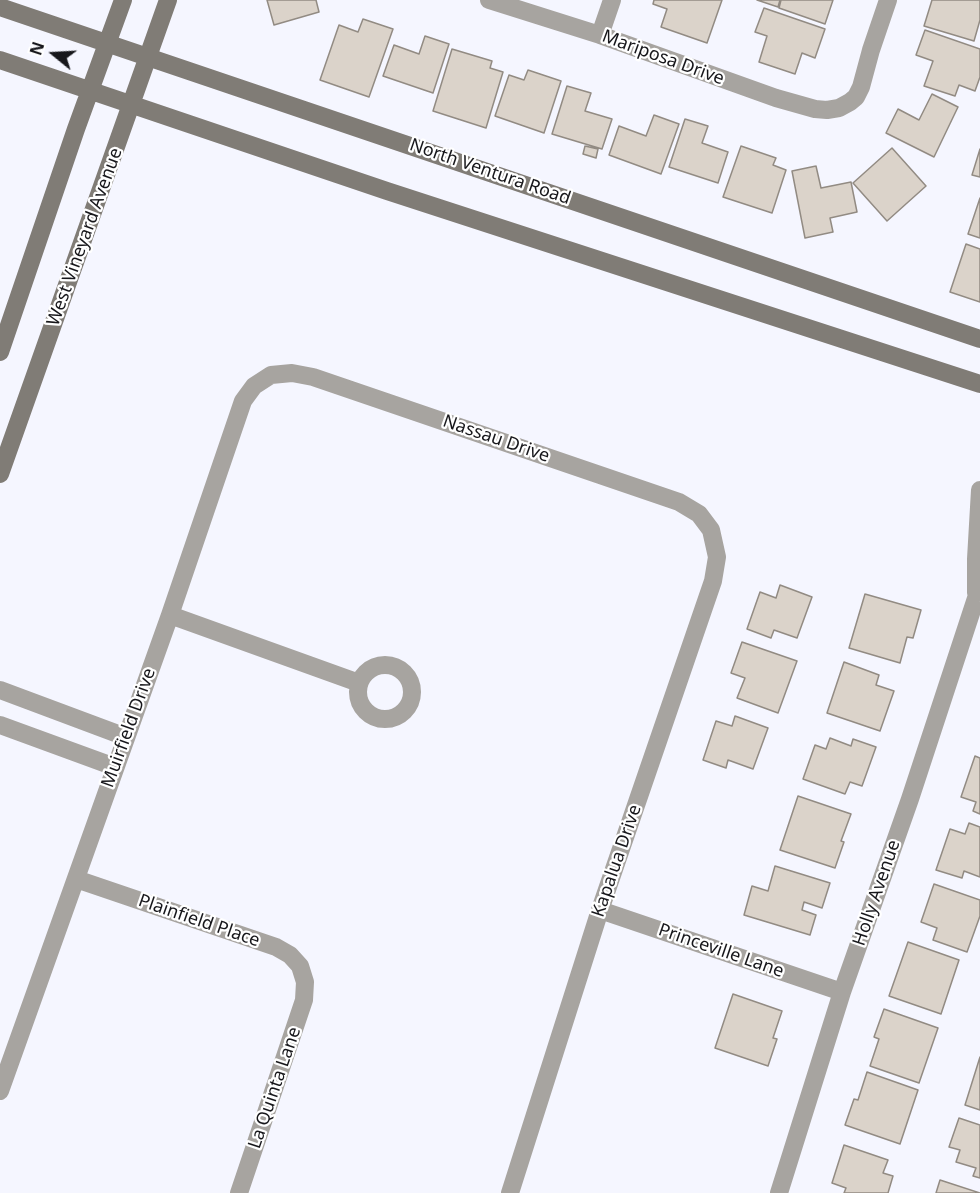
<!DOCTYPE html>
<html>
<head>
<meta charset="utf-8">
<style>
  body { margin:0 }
  #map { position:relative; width:980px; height:1193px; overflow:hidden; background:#f5f6ff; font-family:"Noto Sans",sans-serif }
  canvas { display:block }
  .north { position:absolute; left:24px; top:24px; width:60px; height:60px; -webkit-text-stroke:4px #fff; paint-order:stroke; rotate:288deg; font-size:16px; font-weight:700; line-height:24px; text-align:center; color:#17171b }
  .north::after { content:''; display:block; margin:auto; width:21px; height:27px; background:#17171b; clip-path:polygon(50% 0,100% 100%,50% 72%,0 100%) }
</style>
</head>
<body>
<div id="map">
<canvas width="980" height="1193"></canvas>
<div class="north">N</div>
</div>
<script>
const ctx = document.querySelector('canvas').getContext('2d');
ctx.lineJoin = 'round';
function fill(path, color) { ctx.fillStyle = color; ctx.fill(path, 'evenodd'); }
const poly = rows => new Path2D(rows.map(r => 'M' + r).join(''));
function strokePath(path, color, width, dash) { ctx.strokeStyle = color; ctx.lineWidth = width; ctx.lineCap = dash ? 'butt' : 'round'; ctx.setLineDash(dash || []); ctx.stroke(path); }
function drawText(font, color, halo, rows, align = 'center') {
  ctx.font = font + ' "Noto Sans",sans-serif'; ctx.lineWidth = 4.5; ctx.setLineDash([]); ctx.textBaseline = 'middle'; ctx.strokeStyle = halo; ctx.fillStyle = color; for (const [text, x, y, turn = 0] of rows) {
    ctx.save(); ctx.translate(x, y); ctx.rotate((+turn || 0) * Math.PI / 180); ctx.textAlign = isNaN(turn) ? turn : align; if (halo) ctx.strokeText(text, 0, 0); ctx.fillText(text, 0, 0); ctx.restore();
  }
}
const building = poly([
  [267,0,316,0,319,12,274,25,267,0],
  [654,0,722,0,707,43,661,27,667,9,653,4,654,0],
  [757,0,780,0,778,7,757,0],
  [781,0,833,0,825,24,779,8,781,0],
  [932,0,980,0,980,20,974,41,924,26,932,0],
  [764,8,825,29,815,58,802,53,795,74,759,62,767,36,755,32,764,8],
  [363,19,393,29,369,97,320,80,339,25,358,32,363,19],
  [925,30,980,49,980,77,975,91,959,85,955,96,924,86,933,61,916,55,925,30],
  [425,36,449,44,433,93,383,76,394,45,419,54,425,36],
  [452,49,492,61,490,68,503,72,486,128,433,111,452,49],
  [528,70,561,81,544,133,495,116,509,75,524,80,528,70],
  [567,86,591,93,585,111,612,119,602,149,552,134,567,86],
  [932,94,958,107,934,157,886,133,898,109,919,120,932,94],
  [654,115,679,124,661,174,609,155,619,126,646,136,654,115],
  [685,119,708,126,702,143,728,152,718,183,669,167,685,119],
  [585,146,598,149,596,158,583,154,585,146],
  [741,146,776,158,773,165,786,170,772,213,723,197,741,146],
  [892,148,926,186,887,221,853,183,892,148],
  [980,149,980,177,972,175,980,149],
  [816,166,821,188,851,182,857,212,830,218,833,232,805,238,792,171,816,166],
  [980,198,980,238,968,234,980,198],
  [966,244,980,249,980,302,950,292,966,244],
  [780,585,812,597,797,638,774,630,771,638,747,629,760,592,776,598,780,585],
  [865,594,921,610,913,638,907,637,900,663,849,648,865,594],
  [742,642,797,661,778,713,737,698,745,678,731,673,742,642],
  [844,662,879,675,876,685,894,691,880,731,827,713,844,662],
  [735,716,768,728,753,769,728,760,726,768,703,760,716,721,732,726,735,716],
  [830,738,851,746,853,739,876,747,862,786,850,782,845,794,803,779,815,745,826,749,830,738],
  [975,756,980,758,980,814,973,811,976,802,961,797,975,756],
  [798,796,851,814,841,841,844,842,835,868,780,850,798,796],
  [969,823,980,827,980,877,964,871,962,878,936,870,950,829,965,834,969,823],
  [775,866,830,883,822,908,804,902,802,910,816,915,810,935,744,915,752,886,768,891,775,866],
  [934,884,980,900,980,916,967,952,933,940,937,928,921,922,934,884],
  [908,942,959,960,941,1014,889,996,908,942],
  [733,994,782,1011,773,1038,777,1039,768,1066,715,1048,733,994],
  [884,1009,938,1028,919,1083,870,1066,879,1039,874,1037,884,1009],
  [980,1057,980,1110,965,1105,980,1057],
  [867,1072,918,1090,900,1144,845,1125,854,1099,858,1100,867,1072],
  [959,1118,980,1125,980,1178,973,1176,976,1168,956,1162,960,1150,949,1147,959,1118],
  [844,1145,888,1160,883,1173,893,1176,888,1193,844,1193,846,1188,832,1183,844,1145],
  [940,1180,980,1193,936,1193,940,1180]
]);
const street = poly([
  [489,0,600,35,776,98,815,109,827,110,839,108,850,102,856,97,861,87,871,50,888,0],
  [600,35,612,0],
  [976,593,976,559,980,490],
  [170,615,359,683],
  '358 692a27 27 0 1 1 54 0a27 27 0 1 1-54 0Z',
  [0,690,126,737],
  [0,725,115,767],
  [76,879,276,947,290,955,300,966,305,982,304,1000,239,1193],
  [600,910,842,992],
  [0,1091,170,615,243,401,254,386,271,375,292,373,313,377,679,502,699,514,711,530,717,557,713,581,600,910,510,1193],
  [779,1193,842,992,910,799,980,586]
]);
const secondary = poly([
  [0,7,980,339],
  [0,60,387,191,980,384],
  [0,352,76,129,123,0],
  [0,474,168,0]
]);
const streetNames = [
  ["Mariposa Drive",663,58,20],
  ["North Ventura Road",490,172,19],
  ["West Vineyard Avenue",85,237,-70],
  ["Nassau Drive",496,439,19],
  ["Muirfield Drive",129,728,-70],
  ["Kapalua Drive",617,861,-71],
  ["Holly Avenue",877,893,-71],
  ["Plainfield Place",199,921,19],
  ["Princeville Lane",721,951,19],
  ["La Quinta Lane",275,1088,-71]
];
fill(building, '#dbd3ca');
strokePath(building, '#928b83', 1.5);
strokePath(street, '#a7a4a0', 18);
strokePath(secondary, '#807c76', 18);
drawText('18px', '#17171b', '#fff', streetNames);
</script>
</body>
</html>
